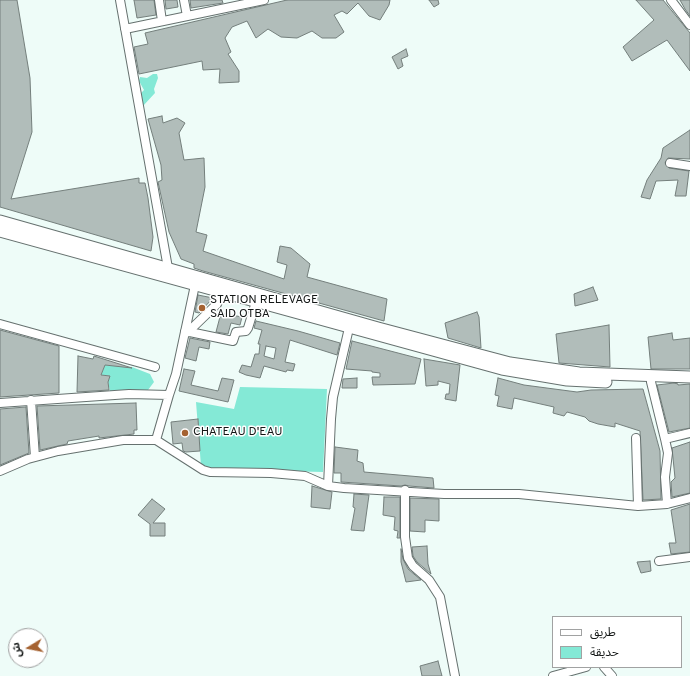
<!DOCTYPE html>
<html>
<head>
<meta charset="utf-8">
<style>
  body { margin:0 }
  #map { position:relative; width:690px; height:676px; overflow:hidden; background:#eefcf8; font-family:Overpass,"Noto Sans Arabic",sans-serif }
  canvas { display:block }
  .legend { position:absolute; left:552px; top:616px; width:130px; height:52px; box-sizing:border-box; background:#fff; border:1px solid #a1a2a2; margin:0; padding:5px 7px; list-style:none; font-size:12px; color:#131716 }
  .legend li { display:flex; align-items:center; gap:8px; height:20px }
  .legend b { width:20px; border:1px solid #a1a2a2 }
  .north { position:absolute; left:8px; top:628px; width:40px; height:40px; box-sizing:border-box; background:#fff; border:1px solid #a1a2a2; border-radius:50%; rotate:260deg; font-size:11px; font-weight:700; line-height:16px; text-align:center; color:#131716 }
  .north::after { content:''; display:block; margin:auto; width:14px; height:18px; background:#a56231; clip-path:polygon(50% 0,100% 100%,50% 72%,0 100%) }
</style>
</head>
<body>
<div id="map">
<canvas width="690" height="676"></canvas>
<ul class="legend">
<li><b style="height:5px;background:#fff"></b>طريق</li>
<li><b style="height:11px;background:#84e9d6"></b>حديقة</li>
</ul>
<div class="north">ش</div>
</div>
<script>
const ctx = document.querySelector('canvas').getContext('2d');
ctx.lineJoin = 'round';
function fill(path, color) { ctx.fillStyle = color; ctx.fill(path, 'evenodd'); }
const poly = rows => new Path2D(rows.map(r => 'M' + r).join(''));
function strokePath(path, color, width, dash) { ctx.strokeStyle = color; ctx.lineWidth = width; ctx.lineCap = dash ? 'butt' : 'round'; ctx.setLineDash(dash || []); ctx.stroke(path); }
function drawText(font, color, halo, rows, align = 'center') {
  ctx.font = font + ' Overpass,sans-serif'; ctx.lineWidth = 3; ctx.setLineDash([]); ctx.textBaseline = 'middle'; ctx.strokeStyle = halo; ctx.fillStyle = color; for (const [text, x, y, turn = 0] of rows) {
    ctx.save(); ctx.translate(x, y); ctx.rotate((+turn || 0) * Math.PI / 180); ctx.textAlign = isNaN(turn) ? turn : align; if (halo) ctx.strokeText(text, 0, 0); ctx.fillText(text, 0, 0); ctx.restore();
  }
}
const green = poly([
  [153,74,157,74,158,78,154,89,155,93,143,106,141,93,144,90,139,81,140,77,147,78],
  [105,365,132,367,150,374,154,382,148,390,110,391,108,382,109,376,101,375],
  [240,387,327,389,323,472,204,469,201,466,196,402,234,409]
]);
const building = poly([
  [0,0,17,0,30,78,32,132,11,199,139,178,139,183,145,183,148,198,153,237,151,251,0,207,0,0],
  [134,0,154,0,156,15,137,18,134,0],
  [165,0,177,0,178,7,166,9,165,0],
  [190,0,222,0,223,3,191,8,190,0],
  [287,0,390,0,389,5,380,20,369,16,358,3,347,14,342,11,334,15,344,32,336,38,322,38,312,31,297,38,281,37,268,29,256,38,247,21,232,27,225,38,231,52,228,54,239,71,239,82,219,83,220,69,203,70,202,61,139,74,134,47,148,44,145,33,287,0],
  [429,0,438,0,439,4,434,7,429,0],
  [636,0,663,0,690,33,690,71,667,40,632,61,623,47,654,20,636,0],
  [680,0,690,0,690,16,685,9,680,0],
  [406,49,408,56,401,59,403,66,398,69,392,57,406,49],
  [162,116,163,123,177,118,185,123,179,133,184,160,204,158,205,187,196,232,207,235,203,251,284,279,287,265,277,262,280,246,291,248,310,264,307,277,387,299,384,321,203,271,194,268,194,264,181,259,169,232,158,182,162,180,161,165,148,119,162,116],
  [690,130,690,159,668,158,665,163,669,168,689,171,686,196,675,196,678,180,656,181,650,199,641,197,647,180,661,158,663,148,690,130],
  [593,287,598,300,575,306,574,294,593,287],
  [198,295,213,298,199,313,195,312,198,295],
  [477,312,479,317,481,348,448,338,445,323,477,312],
  [221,313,242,317,240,325,231,323,228,334,216,332,221,313],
  [256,321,298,331,340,343,337,355,290,340,285,362,295,364,293,371,287,370,286,372,264,366,260,378,246,375,239,372,242,365,251,367,255,354,259,354,260,344,258,344,262,330,254,328,256,321],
  [266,346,276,348,274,359,264,356,266,346],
  [609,325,610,367,559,363,556,334,609,325],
  [0,330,59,346,59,393,0,397,0,330],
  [672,333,673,340,690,338,690,369,651,369,648,337,672,333],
  [190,338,210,342,209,349,199,347,196,361,185,358,190,338],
  [352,341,421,359,415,384,373,385,372,377,380,377,380,373,372,372,372,371,346,369,352,341],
  [78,356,93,359,94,356,132,368,105,365,101,375,110,376,108,382,109,390,77,392,78,356],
  [424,359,460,365,456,401,445,399,446,394,449,394,450,384,438,381,438,385,426,386,424,359],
  [184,369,195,371,191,385,218,391,222,378,234,380,228,402,179,391,184,369],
  [357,378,357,388,342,388,343,379,357,378],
  [498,378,524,385,577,392,591,390,643,389,660,451,661,499,643,500,640,431,615,423,615,427,598,424,589,421,585,417,567,412,564,416,553,413,554,407,514,398,512,409,497,406,499,396,495,395,498,378],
  [674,383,678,384,678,385,690,384,690,428,669,432,657,385,674,383],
  [136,403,137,430,134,430,134,434,99,438,99,436,68,441,67,444,40,450,37,406,136,403],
  [26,407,29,453,0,465,0,409,26,407],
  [198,419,200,451,186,452,183,451,182,443,173,444,171,422,198,419],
  [690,442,690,493,672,497,671,482,675,478,672,448,690,442],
  [335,447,358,450,357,461,363,463,364,472,433,478,434,488,409,486,405,485,401,486,341,482,341,473,334,473,335,447],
  [312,486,332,492,330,509,311,507,312,486],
  [354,494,369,495,364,531,351,530,355,508,353,507,354,494],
  [384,497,400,497,400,538,397,538,398,531,394,530,395,517,383,515,384,497],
  [410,498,439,499,439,521,425,520,425,532,410,531,410,498],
  [152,499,165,509,153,523,165,523,165,536,150,536,150,524,138,515,152,499],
  [690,504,690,552,671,554,669,543,676,543,671,510,690,504],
  [427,546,428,564,431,574,417,562,413,556,412,547,427,546],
  [401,549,403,559,408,569,421,580,406,582,401,562,401,549],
  [650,561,651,571,641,573,637,562,650,561],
  [438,661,442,676,422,676,420,666,438,661]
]);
const minor = poly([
  [120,0,168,268],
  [159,0,162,21],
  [184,0,187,16],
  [671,0,690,25],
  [125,29,264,0],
  [670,163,690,166],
  [0,324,155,367],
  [185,331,233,341,236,332,246,331,248,328,256,302],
  [188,332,217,304,222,292],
  [651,382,665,439,690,433],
  [31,400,35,457],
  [0,403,129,394,169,395,176,374,195,285],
  [636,438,638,506],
  [665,439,668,453,665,477,667,504],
  [156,440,203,470,210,472,271,473,305,476,328,486,344,488,444,494,519,494,638,506,667,504,690,498],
  [0,471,28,459,58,451,123,440,156,440,169,395],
  [328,486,331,419,333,397,349,328],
  [405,490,405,537,408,558,413,566,429,580,440,597,455,676],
  [659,561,690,557],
  [604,667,612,676],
  [553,676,586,667]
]);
const major = poly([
  [0,221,378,328,510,363,579,373,690,377],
  [0,231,502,369,567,380,606,382]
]);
const markers = [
  [202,308,4,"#a56231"],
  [185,433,4,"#a56231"]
];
const poiNames = [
  ["STATION RELEVAGE",210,301],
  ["SAID OTBA",210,315],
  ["CHATEAU D'EAU",193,433]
];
fill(green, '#84e9d6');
fill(building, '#b1bdba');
strokePath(building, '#747f7c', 1);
strokePath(minor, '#66716f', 10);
strokePath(major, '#66716f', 13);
strokePath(minor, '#fff', 8);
strokePath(major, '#fff', 11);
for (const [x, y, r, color] of markers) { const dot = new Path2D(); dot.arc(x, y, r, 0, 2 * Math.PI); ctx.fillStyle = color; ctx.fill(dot); strokePath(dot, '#fff', 1.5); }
drawText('12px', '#131716', '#fff', poiNames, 'left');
</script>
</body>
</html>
